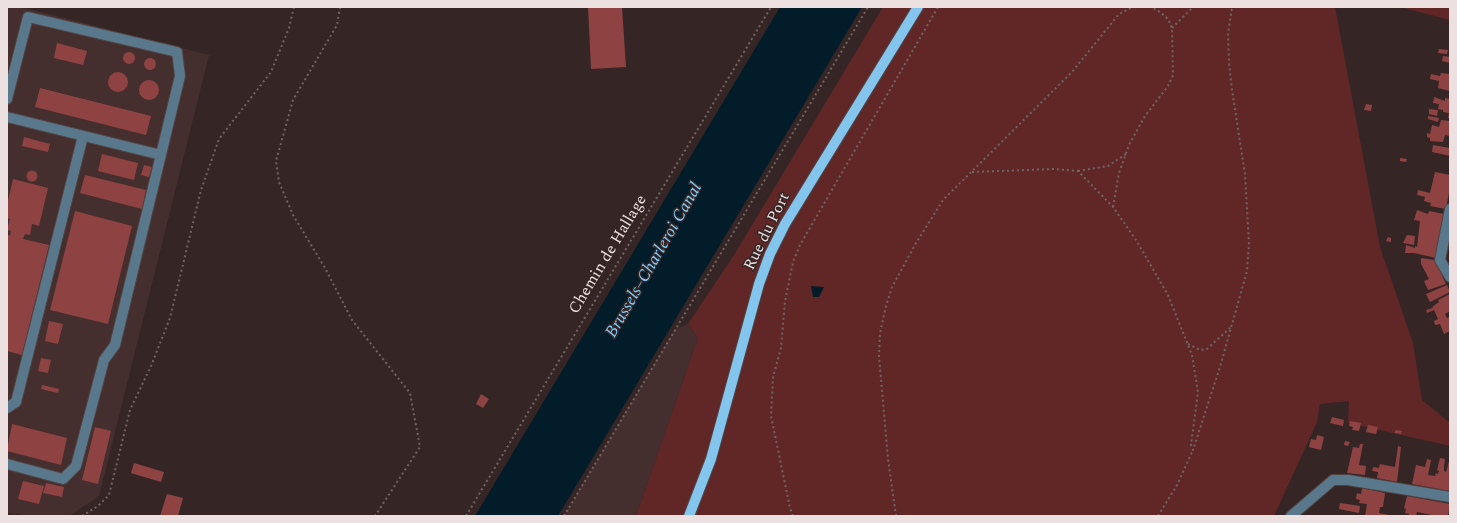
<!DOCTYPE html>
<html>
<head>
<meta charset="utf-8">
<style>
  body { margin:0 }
  #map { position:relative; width:1457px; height:523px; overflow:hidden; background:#352525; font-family:Spectral,serif }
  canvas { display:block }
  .frame { position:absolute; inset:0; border:8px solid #ece1e0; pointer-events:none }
</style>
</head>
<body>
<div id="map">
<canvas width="1457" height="523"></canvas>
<div class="frame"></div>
</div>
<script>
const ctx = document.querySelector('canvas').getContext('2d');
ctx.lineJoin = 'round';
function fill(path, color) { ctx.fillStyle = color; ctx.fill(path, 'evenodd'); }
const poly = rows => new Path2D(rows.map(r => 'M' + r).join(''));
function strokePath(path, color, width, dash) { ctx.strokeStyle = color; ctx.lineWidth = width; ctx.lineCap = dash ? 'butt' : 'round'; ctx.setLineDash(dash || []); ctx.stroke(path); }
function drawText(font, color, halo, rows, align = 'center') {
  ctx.font = font + ' Spectral,serif'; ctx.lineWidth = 3; ctx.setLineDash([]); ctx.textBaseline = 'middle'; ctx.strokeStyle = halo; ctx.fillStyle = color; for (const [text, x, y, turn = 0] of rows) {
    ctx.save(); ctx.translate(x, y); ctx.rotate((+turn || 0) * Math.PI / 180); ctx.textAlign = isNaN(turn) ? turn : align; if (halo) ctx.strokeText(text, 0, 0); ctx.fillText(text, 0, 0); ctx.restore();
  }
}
const built = poly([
  [7,7,21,7,209,55,99,496,69,516,34,516,7,513],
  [688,324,698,338,636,516,564,516,675,329]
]);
const green = poly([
  [883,7,1335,7,1380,247,1413,343,1422,400,1450,423,1450,446,1348,423,1349,401,1320,404,1317,422,1274,516,636,516,698,338,688,324,734,255],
  [1400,7,1450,7,1450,20]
]);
const water = poly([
  [780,7,862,7,558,516,475,516],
  [811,286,824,287,819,297,813,297]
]);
const building = poly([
  [588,7,622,7,626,67,591,69],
  [57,43,87,51,83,65,54,58],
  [1439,49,1448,50,1447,54,1438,53],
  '123 58a6 6 0 1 1 12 0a6 6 0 1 1-12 0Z',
  [1443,56,1450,57,1450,63,1442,61],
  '144 64a6 6 0 1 1 12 0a6 6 0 1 1-12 0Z',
  '108 82a10 10 0 1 1 20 0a10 10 0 1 1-20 0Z',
  [1441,73,1450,74,1450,91,1438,88,1439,81,1430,79,1431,74,1440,76],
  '139 90a10 10 0 1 1 20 0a10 10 0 1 1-20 0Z',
  [40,88,151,116,146,135,35,107],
  [1434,97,1445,101,1445,98,1450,99,1450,118,1448,118,1449,113,1443,112,1443,110,1438,109,1439,104,1433,103],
  [1366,104,1372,105,1371,111,1364,110],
  [1429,109,1438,110,1437,116,1429,114],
  [1428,116,1439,118,1438,122,1428,119],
  [1441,120,1450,121,1450,136,1445,135,1443,142,1430,141,1430,138,1427,137,1427,133,1430,134,1432,125,1439,127],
  [24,137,50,144,48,152,22,146],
  [1433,145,1450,148,1450,156,1432,152],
  [102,154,138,163,134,180,98,171],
  [1400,158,1407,159,1406,162,1400,161],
  [144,165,152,167,149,177,141,175],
  '26.5 176a5.5 5.5 0 1 1 11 0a5.5 5.5 0 1 1-11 0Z',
  [1435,172,1450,175,1450,187,1446,209,1430,206,1431,203,1424,201,1425,197,1417,195,1418,190,1430,193],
  [85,175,146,190,142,209,80,193],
  [13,179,48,188,39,226,32,224,30,235,25,234,23,239,49,245,22,355,7,351,7,235,10,235,11,231,7,230,10,219,7,218,7,205],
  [1417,210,1428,214,1429,211,1444,214,1436,258,1414,253,1405,253,1406,245,1415,248,1415,246,1417,247,1420,221,1414,220],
  [75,211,132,226,108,324,50,310],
  [1407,235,1415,236,1414,245,1403,243],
  [1388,237,1391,238,1391,242,1386,241],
  [1421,258,1435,260,1446,284,1428,290,1424,281,1429,279,1421,264],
  [1447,285,1450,292,1430,302,1426,294],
  [1450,294,1450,311,1445,314,1447,318,1450,317,1450,331,1444,334,1440,324,1435,325,1434,321,1438,319,1434,310,1427,313,1426,310,1433,308,1432,307,1439,302,1438,300],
  [49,321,63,324,58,344,45,341],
  [41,358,51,360,48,373,38,371],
  [42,385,59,389,58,393,41,389],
  [481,394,489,399,483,408,476,404],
  [1332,417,1344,420,1343,426,1330,423],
  [1350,421,1361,423,1359,431,1352,430,1353,427,1349,426],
  [12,424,67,438,61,465,7,451],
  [1368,425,1378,427,1376,434,1366,432],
  [95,427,111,431,98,484,82,480],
  [1395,430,1402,431,1401,434,1395,433],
  [1317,435,1324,437,1321,450,1309,447,1311,439,1316,440],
  [1345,441,1350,442,1348,446,1344,445],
  [1360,444,1363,444,1359,465,1366,466,1365,475,1347,473,1353,447,1359,448],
  [1398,446,1401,447,1397,482,1377,478,1378,472,1372,471,1373,467,1379,468,1380,464,1395,467],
  [1440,458,1445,459,1444,467,1444,471,1446,472,1450,458,1450,491,1412,484,1416,465,1425,467,1427,459,1431,460,1428,475,1435,476,1436,473,1438,474,1439,471,1437,470],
  [134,463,164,472,161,482,131,473],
  [23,481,44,486,39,504,18,499],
  [46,483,64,487,62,497,43,493],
  [1362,488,1385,493,1383,507,1380,507,1379,513,1394,516,1365,516,1367,504,1359,503,1360,500,1356,499,1357,493,1361,494],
  [167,494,183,498,178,516,160,516],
  [1407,496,1450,504,1448,516,1432,516,1432,515,1417,512,1416,516,1408,516,1409,514,1405,513,1406,509,1404,508],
  [1340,503,1360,506,1359,513,1339,509]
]);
const path = poly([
  [340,7,337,25,293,100,276,161,279,182,293,215,325,268,352,320,410,393,420,447,375,516],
  [1172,28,1193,7],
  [1078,171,1108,166,1126,154],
  [972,172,1054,169,1078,171,1113,207,1136,240,1168,295,1192,355,1198,392,1191,445,1193,450,1220,367,1247,271,1249,244,1245,174,1232,90,1229,63,1228,34,1232,7],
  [1113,207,1119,173,1129,145,1145,116,1168,86,1173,75,1172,28,1168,19,1160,12,1151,7],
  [1188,344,1200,350,1207,349,1231,327],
  [82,516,98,506,109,495,130,410,151,366,170,318,201,190,219,139,271,72,289,28,294,7],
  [466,516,771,7],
  [564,516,868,7],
  [793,516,790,508,771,416,773,377,781,348,785,301,793,262,800,245,938,7],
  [896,516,888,459,879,356,880,333,886,306,892,287,916,243,943,200,1072,72,1119,14,1133,7],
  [1158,516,1177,485,1193,450]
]);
const minor = poly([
  [7,99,28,17,177,52,180,76,115,345,104,360,76,466,63,479,7,464],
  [7,117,161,155],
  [1450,209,1440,260,1450,277],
  [7,408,16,402,83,136],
  [1291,516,1333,480,1348,480,1450,497]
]);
const major = poly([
  [689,516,711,459,759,284,770,254,785,224,918,7]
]);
const streetNames = [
  ["Rue du Port",768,232,-64],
  ["Chemin de Hallage",609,255,-59]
];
const waterNames = [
  ["Brussels–Charleroi Canal",655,261,-60]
];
fill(built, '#442f2e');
fill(green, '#612727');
fill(water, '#031c2a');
fill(building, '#8e4342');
strokePath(minor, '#524343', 12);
strokePath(major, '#524343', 12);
strokePath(path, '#726463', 2, [2, 3]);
strokePath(minor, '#59788b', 10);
strokePath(major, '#84c5ed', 10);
drawText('16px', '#ece1e0', '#352525', streetNames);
drawText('italic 17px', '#7bceff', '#352525', waterNames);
</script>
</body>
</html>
